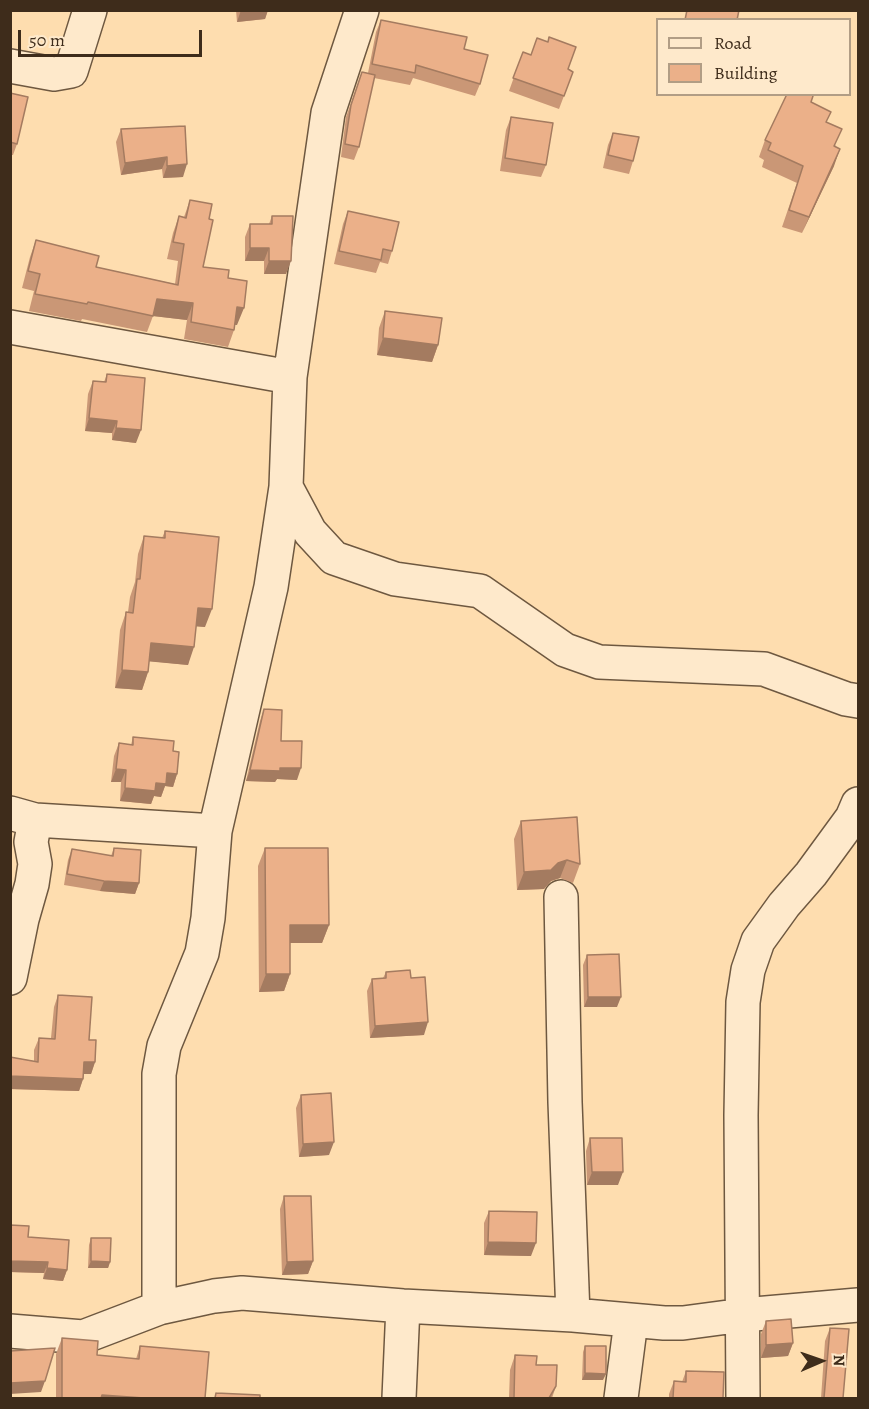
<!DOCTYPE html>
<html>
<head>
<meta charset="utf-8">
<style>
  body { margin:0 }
  #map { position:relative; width:869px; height:1409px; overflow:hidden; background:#feddaf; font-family:Alegreya,serif }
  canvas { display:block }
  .frame { position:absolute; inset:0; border:12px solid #3e2c1b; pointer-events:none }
  .legend { position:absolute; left:656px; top:18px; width:195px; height:78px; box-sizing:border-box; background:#fee9cb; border:2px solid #b19d85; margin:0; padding:8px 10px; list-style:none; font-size:18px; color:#3e2c1b }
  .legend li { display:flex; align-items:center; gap:12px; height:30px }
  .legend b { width:30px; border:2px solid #b19d85 }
  .north { position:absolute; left:791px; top:1331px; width:60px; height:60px; -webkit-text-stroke:4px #fee9cb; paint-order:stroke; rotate:88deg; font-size:16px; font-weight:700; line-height:24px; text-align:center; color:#3e2c1b }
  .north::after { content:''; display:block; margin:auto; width:21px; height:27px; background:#3e2c1b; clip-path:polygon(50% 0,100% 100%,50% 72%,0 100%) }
  .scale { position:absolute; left:18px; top:30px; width:184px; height:27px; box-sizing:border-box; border:3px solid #3e2c1b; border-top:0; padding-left:8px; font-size:18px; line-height:21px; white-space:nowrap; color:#3e2c1b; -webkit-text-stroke:4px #fee9cb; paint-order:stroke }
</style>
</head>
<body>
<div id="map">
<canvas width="869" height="1409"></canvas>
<div class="frame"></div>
<ul class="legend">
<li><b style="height:8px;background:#fee9cb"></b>Road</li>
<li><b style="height:16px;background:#ebb089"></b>Building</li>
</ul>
<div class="north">N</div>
<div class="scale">50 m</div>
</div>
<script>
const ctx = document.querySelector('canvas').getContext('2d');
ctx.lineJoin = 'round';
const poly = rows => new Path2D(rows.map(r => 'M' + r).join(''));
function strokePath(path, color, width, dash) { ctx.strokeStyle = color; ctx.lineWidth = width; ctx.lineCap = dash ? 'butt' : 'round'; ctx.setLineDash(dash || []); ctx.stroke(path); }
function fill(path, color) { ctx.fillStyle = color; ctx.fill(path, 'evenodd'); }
const minor = poly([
  [10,66,54,74,71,71,90,10],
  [10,327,290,377],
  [286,487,310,532,334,558,395,579,480,591,565,650,599,662,764,669,846,699,858,701],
  [10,813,35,820,215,831],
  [561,897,565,1102,573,1315],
  [10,978,22,919,32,884,35,864,31,842,35,820],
  [159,1308,159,1074,164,1046,202,953,208,918,215,831,271,587,286,487,290,377,328,113,362,10],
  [10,1331,83,1337,159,1308,214,1296,242,1293,403,1306,573,1315,664,1323,683,1323,743,1315,858,1305],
  [399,1398,403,1306],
  [621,1398,631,1321],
  [743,1398,741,1115,743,1002,748,970,758,941,784,905,811,874,852,818,858,804]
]);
const wall = poly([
  [236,10,268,10,265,19,237,22],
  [381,20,464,49,480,84,475,96,413,78,410,85,374,78,359,147,354,160,341,157,346,117,362,72,368,73,376,32],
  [523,52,573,72,559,109,509,91],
  [10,93,17,144,13,155,10,155],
  [811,102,827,122,836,147,834,166,802,233,782,227,797,183,762,167,764,160,759,157,765,140],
  [511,117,546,165,541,177,500,171,506,130],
  [185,126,183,177,163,178,162,169,121,175,116,142,121,129],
  [613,133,633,161,629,174,603,168,608,145],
  [190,200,209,219,203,267,228,278,237,325,235,325,234,330,228,347,184,339,187,320,153,316,147,332,82,319,81,321,29,311,34,291,22,288,30,257,36,240,96,267,175,284,178,261,167,259,173,233,179,216,184,217],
  [348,211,392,251,388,264,380,262,376,273,334,264,343,224],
  [272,216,286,274,264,274,264,261,245,261,245,237,250,224,269,224],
  [385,311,438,345,432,362,377,355,379,328],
  [107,374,136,443,112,440,112,433,85,431,88,394,93,381,104,382],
  [165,531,205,627,196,626,188,665,149,661,148,672,142,690,115,688,120,630,126,612,128,612,130,597,135,582,138,554,144,536,162,538],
  [264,709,281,741,297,780,277,779,275,782,246,781,260,721],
  [133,737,173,751,177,774,173,787,165,786,161,797,154,796,151,804,120,801,121,782,111,782,114,756,119,743,131,745],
  [521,821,580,864,573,883,560,878,551,881,544,889,517,890,514,839],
  [114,848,139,883,135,894,100,891,64,885,68,860,72,849,111,856],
  [265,848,329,925,322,943,290,943,290,974,284,991,259,992,258,866],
  [587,955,617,1007,584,1007,583,965],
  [386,972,411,978,424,1035,370,1038,367,991,372,979,383,978],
  [58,995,89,1040,95,1062,91,1074,84,1074,83,1079,79,1091,10,1089,10,1057,34,1061,34,1050,39,1038,51,1038,54,1007],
  [301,1095,329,1155,299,1157,296,1108],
  [590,1138,618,1185,587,1185,586,1151],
  [284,1196,313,1261,308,1274,282,1275,280,1209],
  [489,1211,531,1256,484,1255,484,1223],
  [10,1225,28,1237,67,1270,63,1281,43,1279,44,1273,10,1272],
  [91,1238,110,1262,108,1268,88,1268,89,1245],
  [766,1321,793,1343,788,1356,761,1358,761,1334],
  [830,1328,843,1398,821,1398,825,1341],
  [62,1338,97,1355,136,1359,140,1346,205,1398,56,1398,56,1354],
  [585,1346,603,1380,582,1380,583,1352],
  [515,1355,536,1365,556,1386,552,1398,509,1398,510,1370],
  [686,1371,723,1398,669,1398,669,1394,674,1381,682,1382]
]);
const shadedWall = poly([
  [241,10,268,10,265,19,237,22],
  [840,149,834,166,802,233,809,217],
  [167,157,162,169,121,175,125,163],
  [187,164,183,177,163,178,167,166],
  [250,248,269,248,264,261,245,261],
  [269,261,291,261,286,274,264,274],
  [157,299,193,303,187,320,153,316],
  [237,307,244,308,237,325,231,324],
  [383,338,438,345,432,362,377,355],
  [89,418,117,421,112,433,85,431],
  [116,428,141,430,136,443,112,440],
  [198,608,212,609,205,627,191,626],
  [151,643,194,647,188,665,145,661],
  [122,670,148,672,142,690,115,688],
  [280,768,301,768,297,780,277,779,275,782,246,781,250,770],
  [116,769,126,770,121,782,111,782],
  [167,773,177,774,173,787,165,786,161,797,154,796,151,804,120,801,125,788,156,783],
  [567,860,560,878,551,881,544,889,517,890,524,872],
  [104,881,139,883,135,894,100,891],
  [290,925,329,925,322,943,283,943],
  [266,974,290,974,284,991,259,992],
  [588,997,621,997,617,1007,584,1007],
  [428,1022,424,1035,370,1038,375,1026],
  [84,1062,95,1062,91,1074,80,1074],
  [10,1076,83,1079,79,1091,10,1089],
  [334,1142,329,1155,299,1157,303,1144],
  [592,1172,623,1172,618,1185,587,1185],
  [488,1242,536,1243,531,1256,484,1255],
  [10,1261,48,1262,44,1273,10,1272],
  [91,1261,110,1262,108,1268,88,1268],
  [313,1261,308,1274,282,1275,287,1262],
  [47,1268,67,1270,63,1281,43,1279],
  [793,1343,788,1356,761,1358,766,1345],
  [585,1373,606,1374,603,1380,582,1380],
  [45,1381,41,1392,10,1394,10,1383],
  [102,1395,144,1398,100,1398]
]);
const building = poly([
  [687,10,739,10,737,20,685,20,687,10],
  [381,20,467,37,464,49,488,55,480,84,416,65,415,73,372,64,381,20],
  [549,37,576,47,568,69,573,72,564,96,513,78,523,52,531,55,537,38,548,42,549,37],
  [362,72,375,75,359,147,345,144,351,105,362,72],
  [10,93,28,97,17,144,10,142,10,93],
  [787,94,810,94,813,96,811,102,831,112,826,122,842,129,834,146,840,149,809,217,789,210,803,166,768,150,771,143,765,140,787,94],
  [511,117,553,123,546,165,505,158,511,117],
  [185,126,187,164,167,166,167,157,125,163,121,129,185,126],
  [613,133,639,137,633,161,608,155,613,133],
  [190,200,212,204,209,219,213,220,203,267,229,270,228,278,247,281,244,308,237,307,234,330,191,322,193,303,157,299,153,316,88,302,87,304,35,294,40,274,28,271,36,240,99,256,96,267,178,285,184,244,173,242,179,216,186,218,190,200],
  [348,211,399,222,392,251,383,249,381,260,339,251,348,211],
  [272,216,293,216,291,261,269,261,269,248,250,248,250,224,272,224,272,216],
  [385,311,442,318,438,345,383,338,385,311],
  [107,374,145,378,141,430,116,428,117,421,89,418,93,381,106,382,107,374],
  [165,531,219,537,212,609,198,608,194,647,151,643,148,672,122,670,126,612,133,613,137,579,140,579,144,536,165,538,165,531],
  [264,709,282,710,281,741,302,741,301,768,280,768,280,771,250,770,264,709],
  [133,737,174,741,173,751,179,752,177,774,167,773,166,784,156,783,155,791,125,788,126,770,116,769,119,743,133,745,133,737],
  [577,817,580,864,567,860,558,863,551,870,524,872,521,821,577,817],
  [114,848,141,850,139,883,104,881,67,874,72,849,113,856,114,848],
  [265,848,328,848,329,925,290,925,290,974,266,974,265,848],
  [619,954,621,997,588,997,587,955,619,954],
  [410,970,411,978,425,977,428,1022,375,1026,372,979,386,978,386,972,410,970],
  [58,995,92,997,89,1040,96,1040,95,1062,84,1062,83,1079,10,1076,10,1057,38,1062,39,1038,55,1039,58,995],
  [331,1093,334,1142,303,1144,301,1095,331,1093],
  [590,1138,622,1138,623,1172,592,1172,590,1138],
  [284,1196,311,1196,313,1261,287,1262,284,1196],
  [489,1211,537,1212,536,1243,488,1242,489,1211],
  [10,1225,29,1226,28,1237,69,1240,67,1270,47,1268,48,1262,10,1261,10,1225],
  [91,1238,111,1238,110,1262,91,1261,91,1238],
  [791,1319,793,1343,766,1345,766,1321,791,1319],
  [830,1328,849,1329,843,1398,824,1398,830,1328],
  [62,1338,98,1341,97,1355,139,1359,140,1346,209,1352,205,1398,144,1398,102,1395,101,1398,62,1398,62,1338],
  [585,1346,606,1346,606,1374,585,1373,585,1346],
  [55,1348,45,1381,10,1383,10,1351,55,1348],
  [515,1355,537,1356,536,1365,557,1365,556,1386,549,1398,514,1398,515,1355],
  [686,1371,724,1372,723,1398,673,1398,674,1381,686,1382,686,1371],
  [216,1393,260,1395,260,1398,215,1398,216,1393]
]);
strokePath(minor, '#6e5840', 36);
strokePath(minor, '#fee9cb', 33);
fill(wall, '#ca9776');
fill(shadedWall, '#a47b60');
fill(building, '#ebb089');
strokePath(building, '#a47b60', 1.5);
</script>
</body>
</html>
